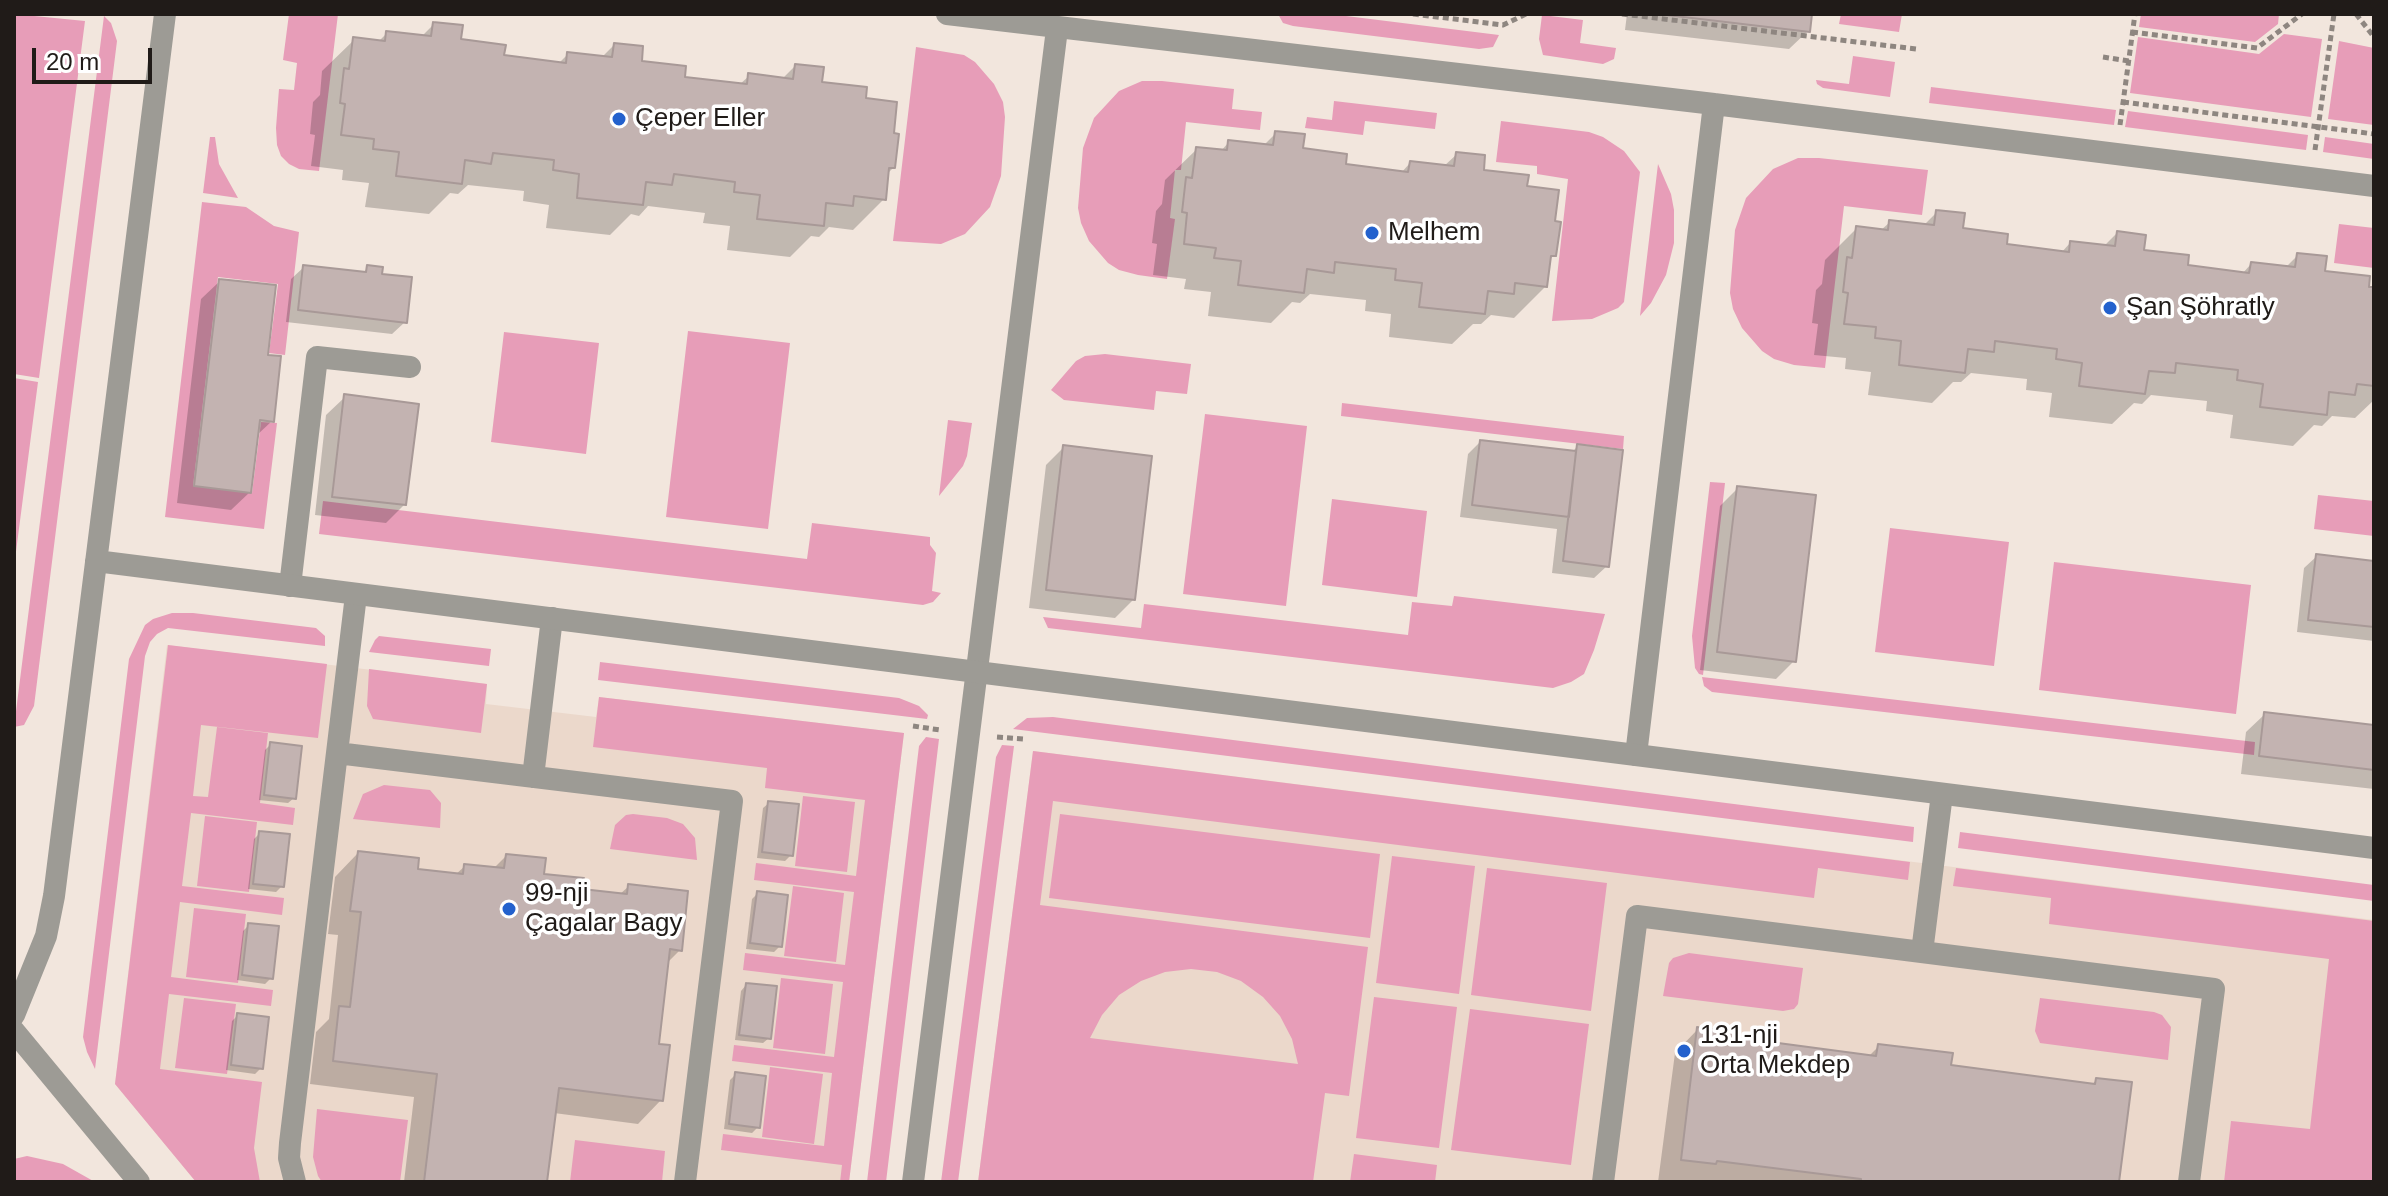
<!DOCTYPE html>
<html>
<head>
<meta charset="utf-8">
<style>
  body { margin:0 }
  #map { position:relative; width:2388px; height:1196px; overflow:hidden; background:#f2e6dd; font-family:Arial,sans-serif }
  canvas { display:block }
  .frame { position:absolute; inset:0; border:16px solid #201b18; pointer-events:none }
  .scale { position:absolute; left:32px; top:48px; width:120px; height:36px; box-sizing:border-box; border:4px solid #201b18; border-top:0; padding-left:10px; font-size:24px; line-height:28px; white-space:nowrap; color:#201b18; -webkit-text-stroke:6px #fff; paint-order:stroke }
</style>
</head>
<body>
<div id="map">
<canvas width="2388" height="1196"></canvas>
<div class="frame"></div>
<div class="scale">20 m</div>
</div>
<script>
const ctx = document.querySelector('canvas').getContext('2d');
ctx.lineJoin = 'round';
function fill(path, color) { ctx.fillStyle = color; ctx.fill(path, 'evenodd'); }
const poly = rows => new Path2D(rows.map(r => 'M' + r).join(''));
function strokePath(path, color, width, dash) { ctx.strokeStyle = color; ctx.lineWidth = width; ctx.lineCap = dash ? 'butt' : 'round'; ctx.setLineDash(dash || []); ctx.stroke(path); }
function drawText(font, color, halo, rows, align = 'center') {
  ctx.font = font + ' Arial,sans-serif'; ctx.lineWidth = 7; ctx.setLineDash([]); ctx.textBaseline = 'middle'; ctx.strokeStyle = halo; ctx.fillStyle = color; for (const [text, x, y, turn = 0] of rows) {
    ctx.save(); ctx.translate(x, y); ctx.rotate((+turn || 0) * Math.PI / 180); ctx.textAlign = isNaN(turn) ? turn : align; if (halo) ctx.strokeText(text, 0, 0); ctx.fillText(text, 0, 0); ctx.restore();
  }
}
const built = poly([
  [167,645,487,684,486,704,596,717,599,697,904,733,849,1182,196,1182,115,1084],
  [1033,751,2374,920,2374,1182,978,1182]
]);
const green = poly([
  [14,14,85,21,39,378,14,374],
  [289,14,338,14,319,171,299,169,289,164,281,156,277,145,276,128,279,89,294,90,297,63,283,60],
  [1278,14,1330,14,1499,35,1493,47,1479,49,1293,26,1283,23],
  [1841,14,1902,14,1899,32,1839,24],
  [2141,14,2279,14,2278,24,2255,42,2139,27],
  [1542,15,1583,20,1580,43,1616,48,1614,59,1603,64,1543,55,1539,39],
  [104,16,111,23,117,41,34,706,24,725,14,727],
  [2284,34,2322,39,2311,117,2130,93,2138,37,2259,54],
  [2339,41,2374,48,2374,125,2328,119],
  [916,47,964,55,975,62,994,84,1003,102,1005,117,1001,176,990,207,965,234,941,244,893,241],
  [1853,56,1895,62,1890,97,1823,88,1817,84,1816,80,1849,84],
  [1142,81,1162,81,1234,89,1232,109,1262,112,1260,130,1186,122,1181,170,1175,170,1170,218,1175,219,1167,279,1138,275,1119,270,1108,263,1089,241,1081,223,1078,208,1083,148,1094,118,1119,91],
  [1931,87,2116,110,2114,125,1929,103],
  [1334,101,1437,113,1435,129,1365,121,1363,135,1305,128,1307,117,1332,120],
  [2128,111,2308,135,2306,150,2125,127],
  [1501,121,1589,132,1603,137,1624,151,1640,172,1624,302,1618,308,1592,319,1552,321,1568,179,1537,174,1537,166,1496,162],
  [210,137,215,137,219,164,238,198,203,193],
  [2325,137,2374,144,2374,159,2323,152],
  [1798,158,1819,158,1928,170,1922,215,1844,206,1825,368,1794,365,1774,359,1762,351,1742,328,1733,309,1730,293,1735,230,1746,198,1773,169],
  [1658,164,1671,194,1674,210,1674,243,1666,275,1651,303,1640,316],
  [202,202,246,207,274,226,299,232,285,355,269,353,278,284,218,277,193,486,252,493,261,422,277,423,264,529,165,517],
  [2339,224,2374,228,2374,268,2334,263],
  [688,331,790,343,768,529,666,517],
  [504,332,599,343,586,454,491,442],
  [1105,354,1191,364,1187,394,1156,391,1154,410,1064,400,1051,390,1076,361,1085,356],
  [14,378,38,382,14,567],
  [1342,403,1624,436,1623,449,1341,416],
  [1205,414,1307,426,1286,606,1183,594],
  [948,420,972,423,967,456,963,466,939,496],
  [1710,482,1725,483,1703,675,1699,674,1695,668,1692,636],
  [2318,495,2374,501,2374,536,2314,529],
  [1332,499,1427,511,1417,597,1322,585],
  [323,501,807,559,812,523,930,537,930,545,936,553,932,591,941,593,933,602,923,605,319,534],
  [1890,528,2009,542,1994,666,1875,652],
  [2054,562,2251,585,2236,714,2039,690],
  [1454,596,1605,614,1594,650,1584,674,1571,682,1553,688,1048,628,1043,617,1141,628,1144,604,1408,635,1412,602,1452,606],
  [172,613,193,613,316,628,325,636,325,646,168,628,157,634,150,642,145,656,95,1069,87,1052,83,1037,129,659,145,625,153,619],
  [379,636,491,649,489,666,369,652,375,640],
  [168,645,327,664,318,738,201,725,193,796,208,797,217,727,268,733,260,803,295,808,293,825,191,813,182,886,284,898,282,915,180,902,171,977,273,990,271,1006,169,994,160,1069,262,1082,254,1148,260,1182,196,1182,115,1084],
  [600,662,899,698,919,706,928,715,927,719,598,680],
  [369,669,487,684,481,733,373,719,367,706],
  [1702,677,2255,742,2254,755,1712,692,1704,686],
  [599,697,904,733,849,1182,840,1182,842,1165,721,1150,723,1134,824,1146,832,1073,732,1061,734,1045,834,1057,843,982,743,970,745,953,845,965,854,892,754,880,756,863,856,876,865,800,765,788,767,768,593,747],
  [1053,717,1914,827,1913,842,1013,729,1027,718],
  [926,737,939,739,886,1182,867,1182,919,746],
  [1002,745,1014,746,958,1182,941,1182,996,757],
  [1033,751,1910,862,1908,880,1818,868,1814,898,1053,801,1040,905,1368,947,1349,1096,1325,1093,1313,1182,978,1182],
  [1191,969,1217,972,1241,981,1263,997,1280,1016,1292,1039,1298,1064,1090,1038,1102,1015,1119,995,1141,981,1165,972],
  [384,785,430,790,441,803,440,828,353,819,363,794],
  [803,796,855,802,847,872,795,866],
  [633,814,667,818,683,824,695,838,697,860,610,849,615,825,626,815],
  [1060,814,1380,854,1370,938,1049,898],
  [205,816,257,822,249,892,197,886],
  [1960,832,2374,885,2374,901,1958,848],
  [1392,856,1475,866,1459,994,1376,983],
  [1487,868,1607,883,1591,1011,1471,995],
  [1956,868,2374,921,2374,1182,2224,1182,2231,1121,2310,1129,2329,959,2049,924,2051,898,1953,886],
  [793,886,844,893,836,962,784,956],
  [194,908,246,914,238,983,186,977],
  [1689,953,1803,968,1798,1004,1794,1009,1783,1011,1663,996,1669,963,1673,958],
  [781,978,833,984,825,1054,773,1048],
  [1374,997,1457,1007,1439,1148,1356,1138],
  [184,998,236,1004,227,1074,175,1068],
  [2040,998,2154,1012,2162,1015,2171,1027,2168,1060,2040,1043,2035,1031],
  [1470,1009,1589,1024,1571,1165,1451,1150],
  [770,1067,823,1074,814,1144,762,1137],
  [317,1109,408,1120,400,1182,322,1182,318,1176,313,1157],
  [575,1140,665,1151,662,1182,570,1182],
  [1354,1154,1437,1165,1435,1182,1350,1182],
  [27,1156,63,1164,95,1182,14,1182,14,1159]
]);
const shadow = poly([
  [1627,14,1810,14,1808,31,1789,49,1625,30],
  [434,24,459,41,502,57,558,64,568,54,601,58,614,45,639,63,683,78,739,85,749,76,782,79,795,66,820,84,864,100,891,135,893,168,887,174,884,199,853,230,829,227,819,237,811,236,790,257,727,250,730,226,703,223,705,213,648,206,639,216,631,214,610,235,546,228,549,205,523,201,524,191,468,185,458,194,450,193,429,214,365,207,369,183,342,180,343,170,311,166,315,135,310,134,313,102,320,95,322,71,354,40,377,43,387,33,421,37],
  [1276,133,1300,150,1344,166,1401,173,1410,163,1443,167,1457,154,1482,172,1525,187,1553,223,1554,255,1548,261,1546,286,1514,318,1491,315,1481,324,1473,324,1452,344,1389,337,1391,314,1365,311,1366,300,1310,294,1300,303,1292,302,1271,323,1208,316,1211,292,1184,289,1186,279,1153,275,1157,244,1152,243,1156,211,1162,204,1165,180,1197,149,1220,152,1229,142,1263,146],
  [1937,212,1961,230,2005,246,2061,253,2070,243,2103,247,2117,233,2142,251,2185,267,2242,274,2251,264,2285,268,2298,255,2323,273,2374,289,2374,400,2355,418,2332,416,2322,426,2314,425,2293,446,2230,438,2233,415,2206,411,2207,401,2151,395,2142,404,2134,403,2112,424,2049,417,2052,393,2026,390,2027,379,1971,373,1961,382,1953,382,1932,403,1868,395,1871,372,1845,369,1846,358,1814,355,1818,324,1812,323,1816,290,1822,284,1825,260,1857,228,1880,231,1890,222,1923,226],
  [304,267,362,274,368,268,380,276,405,322,392,334,286,322,291,279],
  [220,281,266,356,272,421,256,436,250,492,231,510,177,503,201,299],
  [345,397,404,505,386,523,315,515,326,415],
  [1480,442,1572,452,1578,446,1607,566,1594,578,1552,573,1557,529,1460,517,1468,454],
  [1064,447,1133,600,1115,618,1029,608,1046,465],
  [1738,488,1794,661,1776,679,1700,670,1720,506],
  [2317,556,2374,563,2374,641,2297,632,2304,568],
  [2265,714,2374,727,2374,789,2241,774,2246,732],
  [271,744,294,798,288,803,259,800,265,750],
  [769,803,791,855,785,861,757,858,763,808],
  [260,833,282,886,276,892,248,889,254,839],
  [358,853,416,871,455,875,465,866,493,869,506,856,541,875,580,891,619,895,629,886,680,950,667,963,657,1046,661,1100,638,1124,554,1113,545,1182,404,1182,414,1097,310,1084,316,1032,329,1019,338,935,328,934,335,877],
  [758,893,780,946,774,952,746,949,752,899],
  [249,925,271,978,265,984,237,980,243,931],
  [746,985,769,1038,763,1043,735,1040,741,991],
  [238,1015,261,1068,255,1074,226,1070,232,1021],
  [1698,1029,1731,1039,1868,1057,1879,1046,1949,1067,2091,1085,2097,1080,2117,1182,1658,1182,1675,1053],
  [736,1074,758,1127,752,1133,724,1129,730,1080]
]);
const building = poly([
  [1658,14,1812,14,1810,32,1658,14],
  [433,22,463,25,461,39,506,45,504,55,566,63,567,52,612,57,614,43,643,46,642,61,686,66,685,77,747,84,748,73,793,79,795,64,824,67,822,82,867,87,866,98,897,102,894,133,899,134,895,168,889,168,886,200,854,196,853,206,826,203,824,226,757,219,760,195,734,192,735,182,674,174,672,185,646,182,643,205,577,198,579,174,553,170,554,160,493,153,491,164,465,160,462,184,396,176,399,152,373,149,374,139,341,135,345,104,340,103,344,68,349,69,353,37,385,41,386,31,431,36,433,22],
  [1275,131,1305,134,1303,148,1347,154,1346,164,1408,172,1410,161,1454,166,1456,152,1485,155,1484,170,1529,175,1527,186,1559,190,1555,221,1561,222,1556,256,1551,256,1547,287,1515,283,1514,294,1488,291,1485,314,1419,307,1422,283,1395,280,1396,269,1335,262,1334,273,1307,269,1304,293,1238,285,1241,261,1214,258,1216,248,1184,244,1187,213,1182,212,1186,177,1192,178,1196,147,1227,150,1228,140,1273,145,1275,131],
  [1936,210,1965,213,1963,228,2008,234,2007,244,2069,252,2070,241,2115,246,2117,231,2146,235,2144,250,2189,255,2188,265,2249,273,2251,262,2295,267,2297,253,2327,256,2325,271,2370,276,2369,287,2374,287,2374,386,2357,384,2355,395,2329,392,2327,415,2260,407,2263,384,2237,380,2238,370,2176,363,2175,373,2149,371,2145,394,2079,386,2082,363,2056,359,2057,349,1995,341,1994,352,1968,349,1965,373,1899,365,1901,341,1875,338,1876,327,1844,324,1848,293,1843,292,1847,257,1852,258,1856,226,1888,230,1889,220,1934,225,1936,210],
  [303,265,366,272,367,265,383,267,382,274,412,277,407,323,298,310,303,265],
  [219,279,276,285,268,355,281,356,274,422,260,420,251,493,194,486,219,279],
  [344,394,419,404,406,505,332,497,344,394],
  [1480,440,1576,451,1569,517,1472,505,1480,440],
  [1577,444,1623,450,1609,567,1563,561,1577,444],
  [1063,445,1152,456,1135,600,1046,590,1063,445],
  [1737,486,1816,495,1796,662,1717,652,1737,486],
  [2316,554,2374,561,2374,627,2308,620,2316,554],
  [2264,712,2374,725,2374,770,2259,756,2264,712],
  [270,742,302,746,296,799,264,795,270,742],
  [768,801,799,804,793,856,762,852,768,801],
  [259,831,290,834,284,887,253,884,259,831],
  [358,851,419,858,418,869,463,874,464,864,504,868,506,854,546,858,544,874,584,878,582,889,627,894,628,884,688,891,682,951,670,949,659,1044,670,1045,663,1101,559,1088,547,1182,424,1182,437,1074,333,1061,339,1006,350,1007,361,912,350,911,358,851],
  [757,891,788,895,782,947,750,943,757,891],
  [248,923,279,926,273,979,242,975,248,923],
  [746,983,777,986,771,1039,739,1035,746,983],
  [237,1013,269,1017,263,1069,231,1065,237,1013],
  [1697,1027,1733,1032,1733,1037,1876,1056,1878,1044,1953,1053,1951,1065,2095,1084,2096,1078,2132,1082,2119,1182,1861,1182,1861,1179,1717,1161,1716,1164,1681,1160,1697,1027],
  [735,1072,766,1076,760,1128,729,1124,735,1072]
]);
const path = poly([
  [1413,14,1503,25,1526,14],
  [1622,14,1916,49],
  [2356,14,2374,37],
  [2132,32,2257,48,2302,14],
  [2103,57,2129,61],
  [2123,102,2374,134],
  [2120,125,2135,14],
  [2315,150,2334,14],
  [913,726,940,730],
  [997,737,1024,739]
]);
const service = poly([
  [947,14,1714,104,2374,186],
  [290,586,317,357,410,367],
  [337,753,732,801,685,1182],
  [1636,755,1714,104],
  [533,777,552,618],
  [1922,952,1942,794],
  [295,1182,289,1158,290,1143,356,595],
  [913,1182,1057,29],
  [1603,1182,1637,916,2214,989,2189,1182]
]);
const minor = poly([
  [96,561,2374,848],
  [14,1015,46,936,54,896,165,14],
  [14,1031,139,1182]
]);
const markers = [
  [619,119,8,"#2361cd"],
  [1372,233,8,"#2361cd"],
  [2110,308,8,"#2361cd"],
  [509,909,8,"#2361cd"],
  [1684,1051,8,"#2361cd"]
];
const poiNames = [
  ["Çeper Eller",635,119],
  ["Melhem",1388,233],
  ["Şan Şöhratly",2126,308],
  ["99-nji",525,894],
  ["Çagalar Bagy",525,924],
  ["131-nji",1700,1036],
  ["Orta Mekdep",1700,1066]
];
fill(built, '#ebd8cb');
fill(green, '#e79db8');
fill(shadow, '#0003');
fill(building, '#c3b3b1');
strokePath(building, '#a89997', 2);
strokePath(path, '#8e8680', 5, [6, 4]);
strokePath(service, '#9d9b95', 22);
strokePath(minor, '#9d9b95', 22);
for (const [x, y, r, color] of markers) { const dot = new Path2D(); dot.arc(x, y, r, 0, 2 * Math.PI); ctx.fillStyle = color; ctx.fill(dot); strokePath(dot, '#fff', 3); }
drawText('26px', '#201b18', '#fff', poiNames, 'left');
</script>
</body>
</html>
